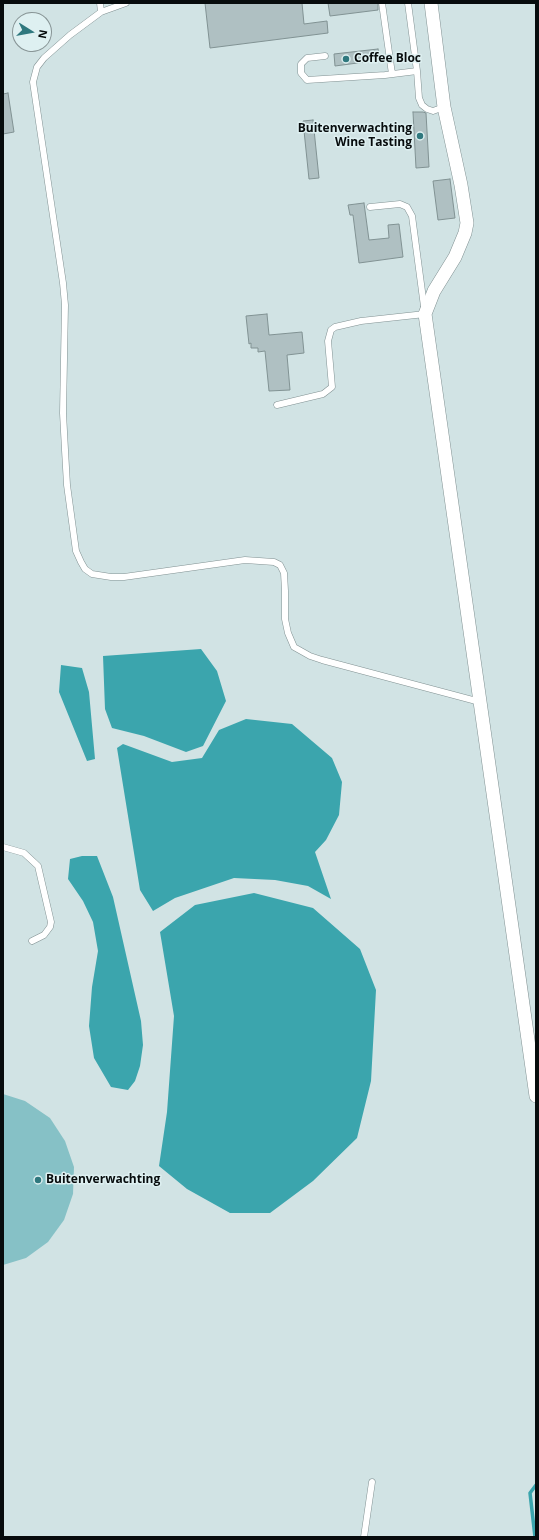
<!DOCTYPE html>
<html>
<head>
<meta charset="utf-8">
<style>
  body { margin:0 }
  #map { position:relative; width:539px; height:1540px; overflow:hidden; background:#d1e3e4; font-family:"Open Sans",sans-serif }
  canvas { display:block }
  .frame { position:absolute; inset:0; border:4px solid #070c0d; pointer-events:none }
  .north { position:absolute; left:12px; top:12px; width:40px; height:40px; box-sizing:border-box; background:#def0f1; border:1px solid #889596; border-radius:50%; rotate:101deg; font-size:11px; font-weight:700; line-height:16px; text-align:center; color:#070c0d }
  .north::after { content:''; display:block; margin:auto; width:14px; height:18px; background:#2f787e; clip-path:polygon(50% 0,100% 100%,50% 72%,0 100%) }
</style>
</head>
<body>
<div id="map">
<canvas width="539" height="1540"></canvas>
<div class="frame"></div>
<div class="north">N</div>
</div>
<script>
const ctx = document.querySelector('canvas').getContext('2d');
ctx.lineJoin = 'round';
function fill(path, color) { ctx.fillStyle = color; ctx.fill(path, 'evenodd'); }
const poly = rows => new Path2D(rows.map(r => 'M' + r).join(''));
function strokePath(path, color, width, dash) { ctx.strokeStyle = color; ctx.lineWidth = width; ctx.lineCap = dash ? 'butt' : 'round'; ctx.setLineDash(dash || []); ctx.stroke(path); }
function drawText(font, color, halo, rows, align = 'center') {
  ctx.font = font + ' "Open Sans",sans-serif'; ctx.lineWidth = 3; ctx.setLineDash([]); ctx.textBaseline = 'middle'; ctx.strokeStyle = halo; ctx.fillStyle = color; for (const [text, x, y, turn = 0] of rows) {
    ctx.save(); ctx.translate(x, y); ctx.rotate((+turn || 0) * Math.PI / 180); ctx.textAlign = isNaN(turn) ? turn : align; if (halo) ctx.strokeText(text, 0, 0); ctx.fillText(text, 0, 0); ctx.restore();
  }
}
const green = poly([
  [3,1094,25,1101,50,1118,65,1141,74,1167,73,1194,64,1220,48,1242,26,1258,3,1265]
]);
const water = poly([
  [201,649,217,671,226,701,203,746,186,752,144,736,112,728,105,709,103,656],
  [61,665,82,668,89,692,95,759,87,761,59,692],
  [246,719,292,724,332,758,342,782,339,815,326,840,315,852,331,899,308,886,275,880,234,878,175,898,153,911,140,890,117,748,123,744,172,762,202,758,219,730],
  [82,856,97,856,113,897,141,1021,143,1045,140,1066,135,1081,128,1090,111,1087,94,1058,89,1026,92,987,98,951,93,922,83,901,68,879,70,859],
  [254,893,313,908,360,949,376,990,371,1081,357,1138,313,1181,270,1213,230,1213,187,1189,159,1166,167,1112,174,1016,160,932,195,905]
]);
const stream = poly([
  [535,1537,530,1493,536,1485]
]);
const building = poly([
  [205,3,302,3,304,24,327,21,328,33,210,48,205,3],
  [328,3,378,3,378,10,330,16,328,3],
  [378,49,380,60,335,66,334,54,378,49],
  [8,93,14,132,3,134,3,94,8,93],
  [413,112,423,112,426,113,429,167,416,168,413,112],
  [313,120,319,178,309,179,303,121,313,120],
  [450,179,455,218,438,220,433,181,450,179],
  [364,203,369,240,389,238,388,225,399,224,403,257,359,263,353,215,350,215,348,205,364,203],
  [267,314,269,335,302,332,304,353,287,355,290,390,269,391,265,351,258,352,258,348,251,348,251,343,249,344,246,316,267,314]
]);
const lane = poly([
  [100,3,101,12],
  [126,3,101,12,70,35,44,58,37,67,33,82,63,283,65,305,63,413,65,450,67,485,76,551,81,562,85,569,92,574,111,577,124,577,245,560,274,562,280,565,284,573,285,591,285,619,288,633,294,647,310,656,322,660,480,702],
  [382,3,392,74],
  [408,3,417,71,419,98,422,105,427,109,433,111,444,107],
  [325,56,307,58,301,64,301,73,307,80,385,75,417,71],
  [277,405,323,394,332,387,328,341,331,330,335,327,361,321,425,314,412,216,407,207,400,204,370,207],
  [3,847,24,853,38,866,51,922,50,927,44,935,32,941],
  [364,1537,372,1482]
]);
const street = poly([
  [431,3,444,107,461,185,467,223,465,233,455,257,434,291,425,314,536,1096]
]);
const markers = [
  [346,59,4,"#2f787e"],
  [420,136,4,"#2f787e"],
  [38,1180,4,"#2f787e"]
];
const poiNames = [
  ["Coffee Bloc",354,59],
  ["Buitenverwachting",412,129,"right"],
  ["Wine Tasting",412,143,"right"],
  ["Buitenverwachting",46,1180]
];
fill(green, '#86c1c6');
fill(water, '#3ba5ad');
strokePath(stream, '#3ba5ad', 3.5);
fill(building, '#afc0c2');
strokePath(building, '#819293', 1);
strokePath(lane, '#819192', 7);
strokePath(street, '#819192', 14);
strokePath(lane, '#fff', 6);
strokePath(street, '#fff', 13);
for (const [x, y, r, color] of markers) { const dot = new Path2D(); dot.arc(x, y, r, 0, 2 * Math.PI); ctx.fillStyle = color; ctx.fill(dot); strokePath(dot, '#def0f1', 1.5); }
drawText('bold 12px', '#070c0d', '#def0f1', poiNames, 'left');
</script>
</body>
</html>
